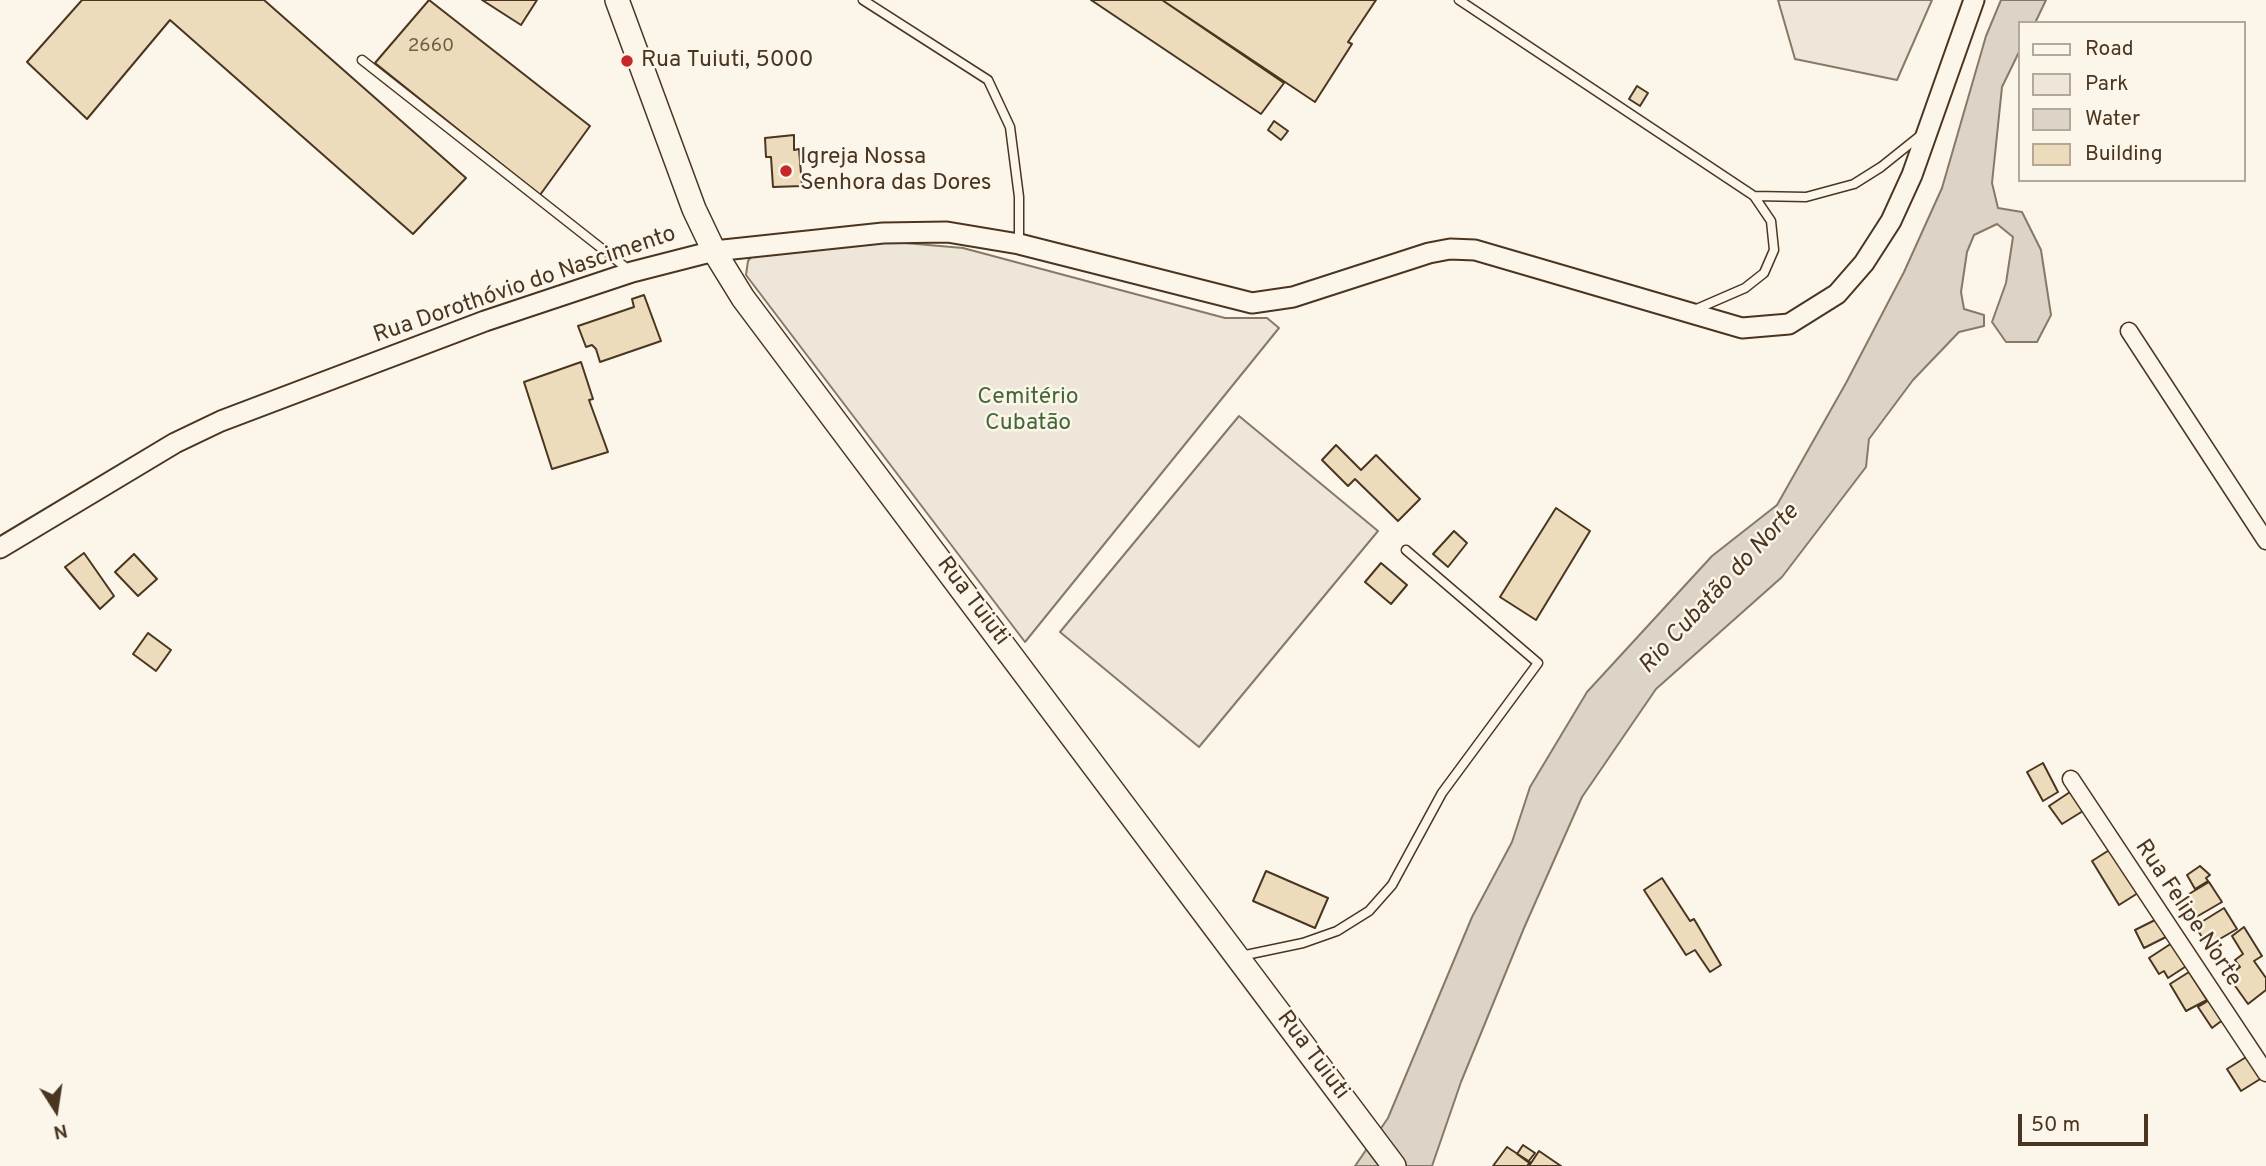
<!DOCTYPE html>
<html>
<head>
<meta charset="utf-8">
<style>
  body { margin:0 }
  #map { position:relative; width:2266px; height:1166px; overflow:hidden; background:#fbf6e9; font-family:Overpass,sans-serif }
  canvas { display:block }
  .legend { position:absolute; left:2018px; top:21px; width:228px; height:161px; box-sizing:border-box; background:#fbf6e9; border:2px solid #b4a999; margin:0; padding:9px 12px; list-style:none; font-size:21px; color:#4a3520 }
  .legend li { display:flex; align-items:center; gap:14px; height:35px }
  .legend b { width:35px; border:2px solid #b4a999 }
  .north { position:absolute; left:21px; top:1075px; width:70px; height:70px; -webkit-text-stroke:5px #fbf6e9; paint-order:stroke; rotate:168deg; font-size:19px; font-weight:700; line-height:28px; text-align:center; color:#4a3520 }
  .north::after { content:''; display:block; margin:auto; width:24px; height:32px; background:#4a3520; clip-path:polygon(50% 0,100% 100%,50% 72%,0 100%) }
  .scale { position:absolute; left:2018px; top:1114px; width:130px; height:32px; box-sizing:border-box; border:4px solid #4a3520; border-top:0; padding-left:9px; font-size:21px; line-height:24px; white-space:nowrap; color:#4a3520; -webkit-text-stroke:5px #fbf6e9; paint-order:stroke }
</style>
</head>
<body>
<div id="map">
<canvas width="2266" height="1166"></canvas>
<ul class="legend">
<li><b style="height:9px;background:#fbf6e9"></b>Road</li>
<li><b style="height:19px;background:#ede6d9"></b>Park</li>
<li><b style="height:19px;background:#dcd4c6"></b>Water</li>
<li><b style="height:19px;background:#ecdcbc"></b>Building</li>
</ul>
<div class="north">N</div>
<div class="scale">50 m</div>
</div>
<script>
const ctx = document.querySelector('canvas').getContext('2d');
ctx.lineJoin = 'round';
function fill(path, color) { ctx.fillStyle = color; ctx.fill(path, 'evenodd'); }
const poly = rows => new Path2D(rows.map(r => 'M' + r).join(''));
function strokePath(path, color, width, dash) { ctx.strokeStyle = color; ctx.lineWidth = width; ctx.lineCap = dash ? 'butt' : 'round'; ctx.setLineDash(dash || []); ctx.stroke(path); }
function drawText(font, color, halo, rows, align = 'center') {
  ctx.font = font + ' Overpass,sans-serif'; ctx.lineWidth = 5; ctx.setLineDash([]); ctx.textBaseline = 'middle'; ctx.strokeStyle = halo; ctx.fillStyle = color; for (const [text, x, y, turn = 0] of rows) {
    ctx.save(); ctx.translate(x, y); ctx.rotate((+turn || 0) * Math.PI / 180); ctx.textAlign = isNaN(turn) ? turn : align; if (halo) ctx.strokeText(text, 0, 0); ctx.fillText(text, 0, 0); ctx.restore();
  }
}
const green = poly([
  [1778,0,1932,0,1897,80,1795,59,1778,0],
  [882,241,963,248,1225,318,1267,318,1279,328,1025,642,746,275,748,261,757,250,882,241],
  [1239,416,1378,531,1199,747,1060,632,1239,416]
]);
const water = poly([
  [2001,0,2046,0,2035,23,2019,23,2019,52,2002,87,1992,183,1998,208,2022,212,2041,250,2051,315,2037,342,2006,342,1992,322,2006,283,2013,237,1997,224,1974,235,1967,252,1961,292,1964,309,1984,315,1984,326,1959,332,1913,380,1869,439,1866,467,1782,577,1656,689,1582,797,1524,928,1461,1082,1432,1166,1355,1166,1388,1118,1472,917,1512,842,1530,787,1587,692,1712,556,1777,505,1846,383,1904,272,1942,188,1986,36,2001,0]
]);
const building = poly([
  [82,0,264,0,466,178,413,234,170,20,87,119,27,62,82,0],
  [429,0,590,126,540,195,375,63,429,0],
  [482,0,537,0,521,25,482,0],
  [1091,0,1162,0,1284,83,1261,114,1091,0],
  [1162,0,1376,0,1348,42,1352,44,1315,102,1162,0],
  [1637,86,1648,93,1640,106,1629,99,1637,86],
  [1274,121,1288,131,1281,140,1268,130,1274,121],
  [794,135,794,150,799,149,802,186,773,187,771,157,766,157,765,138,794,135],
  [644,295,661,341,600,362,596,349,592,345,586,347,578,326,634,307,632,299,644,295],
  [581,362,593,399,589,400,608,452,552,469,524,382,581,362],
  [1336,445,1361,470,1376,455,1420,499,1398,521,1355,479,1348,486,1322,460,1336,445],
  [1556,508,1590,531,1536,620,1500,597,1556,508],
  [1454,531,1467,543,1448,567,1433,554,1454,531],
  [84,553,114,596,100,609,65,567,84,553],
  [134,554,157,579,138,596,115,572,134,554],
  [1381,563,1407,585,1391,604,1365,582,1381,563],
  [148,633,171,650,156,671,133,654,148,633],
  [2043,763,2058,792,2043,801,2027,772,2043,763],
  [2070,792,2083,811,2062,824,2049,806,2070,792],
  [2114,847,2138,893,2119,905,2092,861,2114,847],
  [2200,866,2210,875,2206,878,2208,881,2195,889,2187,875,2200,866],
  [1266,871,1328,898,1315,928,1253,901,1266,871],
  [1662,878,1690,921,1694,919,1721,965,1710,972,1695,950,1686,955,1644,890,1662,878],
  [2209,882,2222,902,2191,920,2179,900,2209,882],
  [2224,908,2237,929,2218,940,2221,945,2211,951,2195,926,2224,908],
  [2159,918,2168,936,2144,948,2135,930,2159,918],
  [2244,927,2262,956,2254,961,2266,978,2266,990,2248,1004,2228,976,2240,967,2235,960,2243,954,2232,936,2244,927],
  [2172,943,2188,965,2168,978,2164,971,2159,974,2149,958,2172,943],
  [2189,972,2207,1000,2186,1011,2170,984,2189,972],
  [2211,999,2224,1019,2212,1028,2198,1007,2211,999],
  [2251,1054,2265,1076,2241,1091,2227,1069,2251,1054],
  [1523,1145,1535,1153,1528,1162,1517,1154,1523,1145],
  [1507,1147,1530,1162,1527,1166,1493,1166,1507,1147],
  [1539,1151,1561,1166,1529,1166,1539,1151]
]);
const service = poly([
  [863,0,988,80,1010,127,1019,197,1019,244],
  [1459,0,1754,196],
  [362,60,629,270],
  [1692,311,1745,288,1764,273,1774,250,1771,221,1754,196,1806,197,1854,184,1881,167,1921,135],
  [1241,956,1303,943,1337,931,1369,911,1392,885,1442,793,1538,663,1406,550]
]);
const minor = poly([
  [2129,331,2266,541],
  [2071,779,2266,1073]
]);
const tertiary = poly([
  [0,548,175,443,221,421,485,321,632,272,714,251,883,233,947,232,1019,244,1252,303,1293,297,1429,253,1450,249,1475,250,1742,328,1789,324,1837,294,1864,263,1891,221,1912,175,1974,0]
]);
const secondary = poly([
  [617,0,694,209,714,251,743,298,1394,1166]
]);
const markers = [
  [627,61,7,"#c62828"],
  [786,171,7,"#c62828"]
];
const numberNames = [
  ["2660",431,47]
];
const poiNames = [
  ["Rua Tuiuti, 5000",641,61],
  ["Igreja Nossa",800,158],
  ["Senhora das Dores",800,184]
];
const streetNames = [
  ["Rua Dorothóvio do Nascimento",525,286,-19],
  ["Rua Tuiuti",972,602,53],
  ["Rua Felipe Norte",2187,914,56],
  ["Rua Tuiuti",1312,1056,53]
];
const parkNames = [
  ["Cemitério",1028,398],
  ["Cubatão",1028,424]
];
const waterNames = [
  ["Rio Cubatão do Norte",1720,590,-47]
];
fill(green, '#ede6d9');
strokePath(green, '#887966', 2);
fill(water, '#dcd4c6');
strokePath(water, '#887966', 2);
fill(building, '#ecdcbc');
strokePath(building, '#4a3520', 2);
strokePath(service, '#4a3520', 11);
strokePath(minor, '#4a3520', 19);
strokePath(tertiary, '#4a3520', 23);
strokePath(secondary, '#4a3520', 26);
strokePath(service, '#fbf6e9', 8);
strokePath(minor, '#fbf6e9', 16);
strokePath(tertiary, '#fbf6e9', 19);
strokePath(secondary, '#fbf6e9', 23);
for (const [x, y, r, color] of markers) { const dot = new Path2D(); dot.arc(x, y, r, 0, 2 * Math.PI); ctx.fillStyle = color; ctx.fill(dot); strokePath(dot, '#fbf6e9', 2.5); }
drawText('19px', '#725f47', null, numberNames);
drawText('23px', '#4a3520', '#fbf6e9', poiNames, 'left');
drawText('23px', '#4a3520', '#fbf6e9', streetNames);
drawText('23px', '#436837', '#fbf6e9', parkNames);
drawText('italic 24px', '#4a3520', '#fbf6e9', waterNames);
</script>
</body>
</html>
